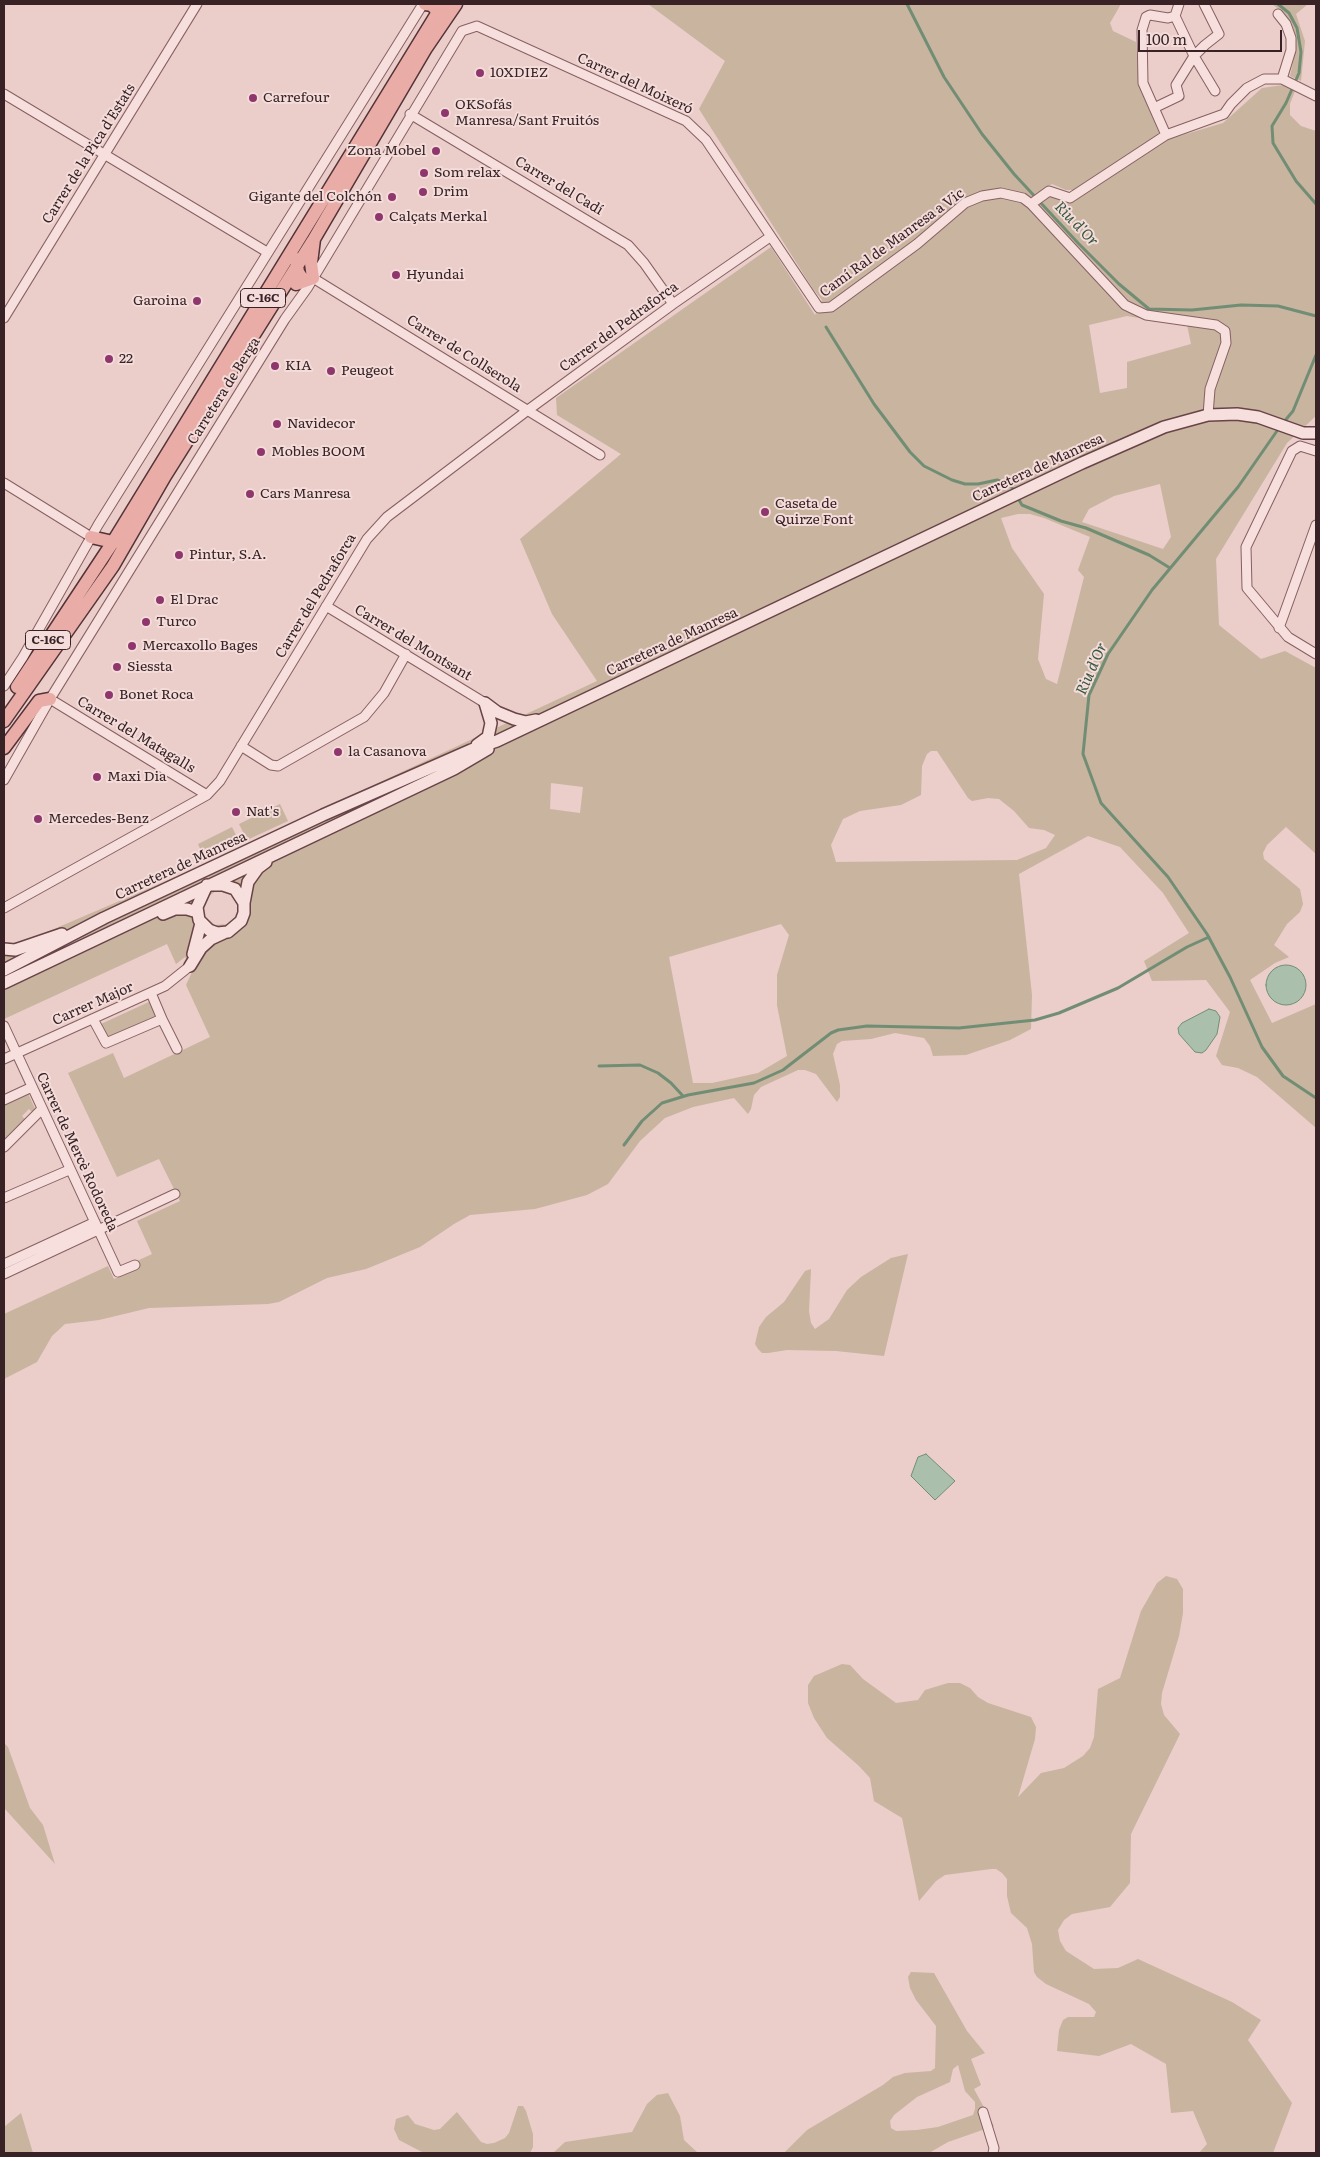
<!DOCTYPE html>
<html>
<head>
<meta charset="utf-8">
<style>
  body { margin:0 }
  #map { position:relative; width:1320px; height:2157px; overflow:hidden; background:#ebcdca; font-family:Literata,serif }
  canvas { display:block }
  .frame { position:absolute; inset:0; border:5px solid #382225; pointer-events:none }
  .scale { position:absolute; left:1138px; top:30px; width:144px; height:22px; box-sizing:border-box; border:2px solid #382225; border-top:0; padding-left:6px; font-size:15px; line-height:18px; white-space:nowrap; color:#382225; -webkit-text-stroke:4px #f3dcd9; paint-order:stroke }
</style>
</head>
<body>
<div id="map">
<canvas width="1320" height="2157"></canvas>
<div class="frame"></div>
<div class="scale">100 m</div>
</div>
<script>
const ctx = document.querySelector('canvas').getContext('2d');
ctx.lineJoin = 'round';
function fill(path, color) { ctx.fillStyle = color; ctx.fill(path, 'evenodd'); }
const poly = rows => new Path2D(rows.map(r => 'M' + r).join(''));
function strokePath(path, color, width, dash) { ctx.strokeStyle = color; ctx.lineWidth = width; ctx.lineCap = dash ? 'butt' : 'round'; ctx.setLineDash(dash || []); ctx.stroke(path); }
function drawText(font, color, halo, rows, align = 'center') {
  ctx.font = font + ' Literata,serif'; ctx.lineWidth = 4; ctx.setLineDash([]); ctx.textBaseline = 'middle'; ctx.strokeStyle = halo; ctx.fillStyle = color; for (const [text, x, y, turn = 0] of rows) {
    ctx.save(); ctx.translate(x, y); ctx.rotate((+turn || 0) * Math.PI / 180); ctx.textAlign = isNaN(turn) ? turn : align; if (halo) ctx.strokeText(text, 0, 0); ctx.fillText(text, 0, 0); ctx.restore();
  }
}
const green = poly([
  [648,4,1121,4,1110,23,1113,31,1136,42,1139,85,1159,133,1155,138,1077,190,1066,190,1052,184,1045,188,1059,200,1073,202,1166,140,1223,123,1262,88,1283,85,1295,91,1290,104,1290,115,1301,126,1316,131,1316,416,1287,443,1216,559,1219,625,1261,659,1285,651,1316,668,1316,854,1286,827,1267,845,1263,853,1264,859,1300,889,1303,904,1300,912,1287,924,1274,945,1289,957,1275,963,1250,980,1272,1023,1316,1004,1316,1128,1257,1077,1238,1068,1222,1065,1216,1056,1230,1012,1206,980,1152,981,1144,961,1189,933,1163,893,1120,847,1088,836,1019,874,1032,995,1031,1029,1010,1040,966,1055,933,1056,930,1046,924,1038,895,1033,871,1039,842,1041,837,1044,833,1054,840,1085,840,1097,837,1102,816,1074,805,1070,798,1070,761,1087,754,1095,751,1109,748,1114,734,1098,693,1107,665,1118,640,1141,608,1184,587,1195,535,1209,470,1215,454,1224,420,1247,366,1269,327,1278,279,1302,268,1304,149,1308,99,1320,65,1324,52,1336,37,1362,4,1379,4,1314,108,1266,114,1279,139,1268,137,1261,152,1254,137,1221,180,1201,159,1159,117,1177,68,1073,113,1053,124,1078,210,1037,186,985,192,972,185,957,176,964,167,944,4,1019,4,954,33,938,187,872,597,681,552,614,520,539,621,454,557,415,556,398,771,247,815,315,822,300,813,289,699,109,725,61],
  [1127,316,1157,321,1186,320,1191,344,1127,362,1127,388,1100,393,1089,325],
  [1160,484,1171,537,1163,549,1082,522,1089,509,1114,496],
  [1018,514,1030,514,1044,518,1090,537,1078,570,1084,577,1057,684,1046,679,1038,659,1044,594,1012,548,1001,518],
  [931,751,937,751,968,798,972,801,988,798,999,799,1014,811,1029,828,1044,830,1055,835,1046,848,1017,860,836,862,831,845,843,819,860,811,901,805,921,795,922,766,927,754],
  [551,783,583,787,580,813,550,809],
  [216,891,229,892,237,902,237,915,228,924,215,925,205,917,203,911,206,898],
  [781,924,789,935,777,975,777,1005,787,1056,758,1073,712,1083,693,1083,669,957],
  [1272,4,1308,4,1296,14,1305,41,1301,81,1290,76,1296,49,1295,37,1285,14],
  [280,804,288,821,247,840,239,824],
  [232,827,240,843,205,860,198,844],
  [151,1001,158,1015,107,1038,101,1024],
  [28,1093,35,1109,32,1112,29,1109,22,1116,25,1119,4,1139,4,1103],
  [908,1254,884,1356,836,1351,787,1350,768,1353,762,1353,758,1349,755,1344,759,1327,766,1317,784,1302,805,1271,811,1269,809,1311,811,1323,815,1329,829,1319,847,1290,861,1277,891,1258],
  [1166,1576,1177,1579,1183,1589,1183,1613,1179,1636,1162,1693,1161,1704,1164,1715,1180,1734,1131,1834,1130,1883,1110,1907,1072,1914,1064,1920,1058,1930,1060,1941,1066,1951,1094,1969,1118,1968,1138,1959,1232,2002,1261,2020,1248,2040,1292,2103,1273,2153,1199,2153,1207,2144,1193,2111,1171,2113,1166,2064,1131,2044,1099,2056,1057,2051,1059,2030,1063,2020,1068,2017,1094,2017,1096,2012,1089,2004,1046,1984,1037,1977,1034,1972,1032,1944,1027,1928,1011,1913,1007,1896,1007,1879,1002,1873,996,1869,991,1869,945,1875,936,1881,919,1901,902,1818,874,1801,870,1778,859,1766,827,1738,814,1718,808,1703,808,1685,814,1676,842,1664,850,1665,863,1679,896,1703,918,1700,925,1690,948,1683,960,1683,970,1688,978,1697,988,1703,1031,1717,1036,1727,1035,1739,1018,1797,1041,1773,1064,1768,1083,1756,1090,1748,1094,1737,1098,1689,1120,1678,1141,1611,1157,1583],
  [4,1743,8,1747,30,1808,43,1825,55,1864,4,1808],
  [911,1972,934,1973,967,2031,985,2053,971,2059,981,2085,974,2089,994,2126,948,2142,929,2153,784,2153,807,2130,883,2085,893,2077,905,2073,931,2071,935,2068,936,2026,916,2000,910,1988,908,1977],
  [958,2065,965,2091,975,2102,975,2109,973,2115,938,2127,917,2130,896,2131,891,2128,890,2121,894,2115,917,2097,950,2082,953,2069],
  [668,2093,680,2116,684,2140,698,2153,553,2153,565,2142,632,2132,647,2104,657,2095],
  [518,2106,523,2106,526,2111,533,2134,533,2147,530,2153,424,2153,399,2140,394,2129,396,2119,408,2115,415,2124,434,2130,440,2129,457,2112,481,2142,487,2144,494,2143,505,2138,509,2133],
  [21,2113,33,2153,4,2153,4,2127]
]);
const water = poly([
  '1266 985a20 20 0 1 1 40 0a20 20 0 1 1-40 0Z',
  [1209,1009,1216,1011,1220,1017,1217,1034,1206,1050,1202,1053,1195,1052,1179,1034,1178,1028,1182,1023,1209,1009],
  [926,1454,955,1481,935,1500,911,1476,918,1457,926,1454]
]);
const stream = poly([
  [907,4,944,77,982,134,1014,174,1078,243,1119,284,1149,309,1192,310,1241,305,1278,306,1316,316],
  [1278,4,1289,13,1297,28,1301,52,1299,73,1286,103,1272,126,1273,143,1296,181,1316,204],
  [826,327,874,404,910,452,924,466,952,480,965,484,978,484,997,480,1006,483,1011,486,1022,505,1061,521,1086,528,1149,555,1170,568],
  [1283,423,1293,411,1316,355],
  [1279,428,1238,487,1152,590,1108,654,1089,695,1083,754,1101,803,1168,877,1207,934,1230,977,1262,1047,1283,1076,1316,1098],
  [599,1066,640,1065,658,1073,671,1083,683,1096],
  [624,1145,642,1121,662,1103,688,1095,754,1083,783,1070,831,1033,838,1030,867,1026,959,1028,1035,1020,1059,1013,1118,988,1187,947,1209,937]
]);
const street = poly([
  [1278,14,1286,24,1291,38,1291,50,1282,79],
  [1175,16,1194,56,1215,91],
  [1175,16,1179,4],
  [4,94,267,252],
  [1154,108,1179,96,1176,85,1194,56,1205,45,1219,34,1204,4],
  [410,114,628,245,644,263,673,304],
  [1166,135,1143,83,1142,30,1146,17,1150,15,1168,18,1175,16],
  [1031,204,1049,191,1070,198,1166,135,1224,114,1231,104,1247,88,1264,79,1282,79,1316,96],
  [313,278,600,455],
  [4,318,197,4],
  [1316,451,1300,446,1292,451,1246,547,1247,588,1288,637,1316,654],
  [4,483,91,537],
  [326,606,485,703],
  [1279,628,1316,525],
  [4,686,23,657,98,525,423,4],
  [50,699,207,795],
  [241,746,271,765,278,766,364,717,384,693,406,654],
  [4,780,50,699,285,319,308,287,462,31,477,26,686,121,706,140,819,308,831,307,842,299,917,244,965,203,982,196,1001,193,1023,198,1031,204,1125,305,1146,315,1216,325,1225,331,1226,343,1210,389,1208,415],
  [4,908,207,795,220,781,367,539,387,517,528,410,673,304,770,237],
  [93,1019,106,1043,162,1019,151,993],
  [162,1019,177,1049],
  [4,1026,118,1272,135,1265],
  [4,1059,165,986,190,966],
  [4,1100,32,1087],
  [4,1147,42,1109],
  [4,1198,69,1170],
  [4,1264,95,1222],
  [4,1274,175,1194],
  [983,2112,994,2148,993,2153]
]);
const secondary = poly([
  [485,703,497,712,514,719,526,722,536,720],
  [477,745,488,737,491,723,485,703],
  [207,885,197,907,199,920,209,930,217,933,228,932,241,921,244,913,244,903,235,889,223,885,211,885],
  [244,903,248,882,258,868,266,862],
  [163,914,175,909,187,909,197,912],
  [4,949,15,950,62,934],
  [193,954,201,923],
  [190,966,201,948,211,939,224,933],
  [4,970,104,918,323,815,471,750,497,741,1082,463,1164,427,1208,415,1237,414,1258,417,1303,433,1316,433],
  [4,983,454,769,488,749]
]);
const primary = poly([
  [425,4,432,5,441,16],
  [296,259,298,272,304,281],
  [296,284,313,278,311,263,314,239],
  [91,537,113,542,120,541],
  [17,687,113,542,443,4],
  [4,721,113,566,165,476,314,239,426,48,456,4],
  [4,748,39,701,50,699]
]);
const markers = [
  [480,73,5,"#8f366d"],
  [253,98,5,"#8f366d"],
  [445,113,5,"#8f366d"],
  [436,151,5,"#8f366d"],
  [424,173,5,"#8f366d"],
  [423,192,5,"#8f366d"],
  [392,197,5,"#8f366d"],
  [379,217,5,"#8f366d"],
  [396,275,5,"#8f366d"],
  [197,301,5,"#8f366d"],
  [109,359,5,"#8f366d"],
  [275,366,5,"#8f366d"],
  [331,371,5,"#8f366d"],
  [277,424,5,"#8f366d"],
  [261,452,5,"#8f366d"],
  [250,494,5,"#8f366d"],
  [765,512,5,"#8f366d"],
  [179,555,5,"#8f366d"],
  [160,600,5,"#8f366d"],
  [146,622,5,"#8f366d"],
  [132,646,5,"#8f366d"],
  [117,667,5,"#8f366d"],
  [109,695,5,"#8f366d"],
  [338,752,5,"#8f366d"],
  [97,777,5,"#8f366d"],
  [236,812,5,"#8f366d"],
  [38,819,5,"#8f366d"]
];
const shields = [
  [263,298,45],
  [48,640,45]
];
const shieldNames = [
  ["C-16C",263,298],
  ["C-16C",48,640]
];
const poiNames = [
  ["10XDIEZ",490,73],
  ["Carrefour",263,98],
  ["OKSofás",455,105],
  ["Manresa/Sant Fruitós",455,121],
  ["Zona Mobel",426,151,"right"],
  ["Som relax",434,173],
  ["Drim",433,192],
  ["Gigante del Colchón",382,197,"right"],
  ["Calçats Merkal",389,217],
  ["Hyundai",406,275],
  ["Garoina",187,301,"right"],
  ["22",119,359],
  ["KIA",285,366],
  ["Peugeot",341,371],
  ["Navidecor",287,424],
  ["Mobles BOOM",271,452],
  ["Cars Manresa",260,494],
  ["Caseta de",775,504],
  ["Quirze Font",775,520],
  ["Pintur, S.A.",189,555],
  ["El Drac",170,600],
  ["Turco",156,622],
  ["Mercaxollo Bages",142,646],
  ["Siessta",127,667],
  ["Bonet Roca",119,695],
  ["la Casanova",348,752],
  ["Maxi Dia",107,777],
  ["Nat's",246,812],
  ["Mercedes-Benz",48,819]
];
const streetNames = [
  ["Carrer del Moixeró",635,84,25],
  ["Carrer de la Pica d'Estats",89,154,-58],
  ["Carrer del Cadí",559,186,31],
  ["Camí Ral de Manresa a Vic",892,243,-36],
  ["Carrer del Pedraforca",619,327,-36],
  ["Carrer de Collserola",464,354,32],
  ["Carretera de Berga",224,391,-58],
  ["Carretera de Manresa",1038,468,-25],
  ["Carrer del Pedraforca",316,596,-59],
  ["Carretera de Manresa",672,642,-25],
  ["Carrer del Montsant",413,643,31],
  ["Carrer del Matagalls",136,735,31],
  ["Carretera de Manresa",181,866,-25],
  ["Carrer Major",93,1004,-24],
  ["Carrer de Mercè Rodoreda",77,1152,65]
];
const waterNames = [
  ["Riu d'Or",1076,224,46],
  ["Riu d'Or",1092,669,-66]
];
fill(green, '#c8b49f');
fill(water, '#aac0ac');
strokePath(water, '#718e75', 1);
strokePath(stream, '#718e75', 3);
strokePath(street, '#866063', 11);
strokePath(secondary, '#684347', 14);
strokePath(primary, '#543338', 15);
strokePath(street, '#f6dfdd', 9);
strokePath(secondary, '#f6dfdd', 11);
strokePath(primary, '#e9aca6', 12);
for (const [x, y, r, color] of markers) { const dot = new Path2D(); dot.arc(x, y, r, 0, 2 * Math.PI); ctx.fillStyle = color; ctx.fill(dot); strokePath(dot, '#f3dcd9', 2); }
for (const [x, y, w] of shields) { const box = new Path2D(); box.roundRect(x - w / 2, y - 9.5, w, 19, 4); ctx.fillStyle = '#f3dcd9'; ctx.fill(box); strokePath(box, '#382225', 1); }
drawText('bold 12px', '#382225', null, shieldNames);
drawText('14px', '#382225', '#f3dcd9', poiNames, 'left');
drawText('14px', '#382225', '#f3dcd9', streetNames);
drawText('italic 15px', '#33563e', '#f3dcd9', waterNames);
</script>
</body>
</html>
